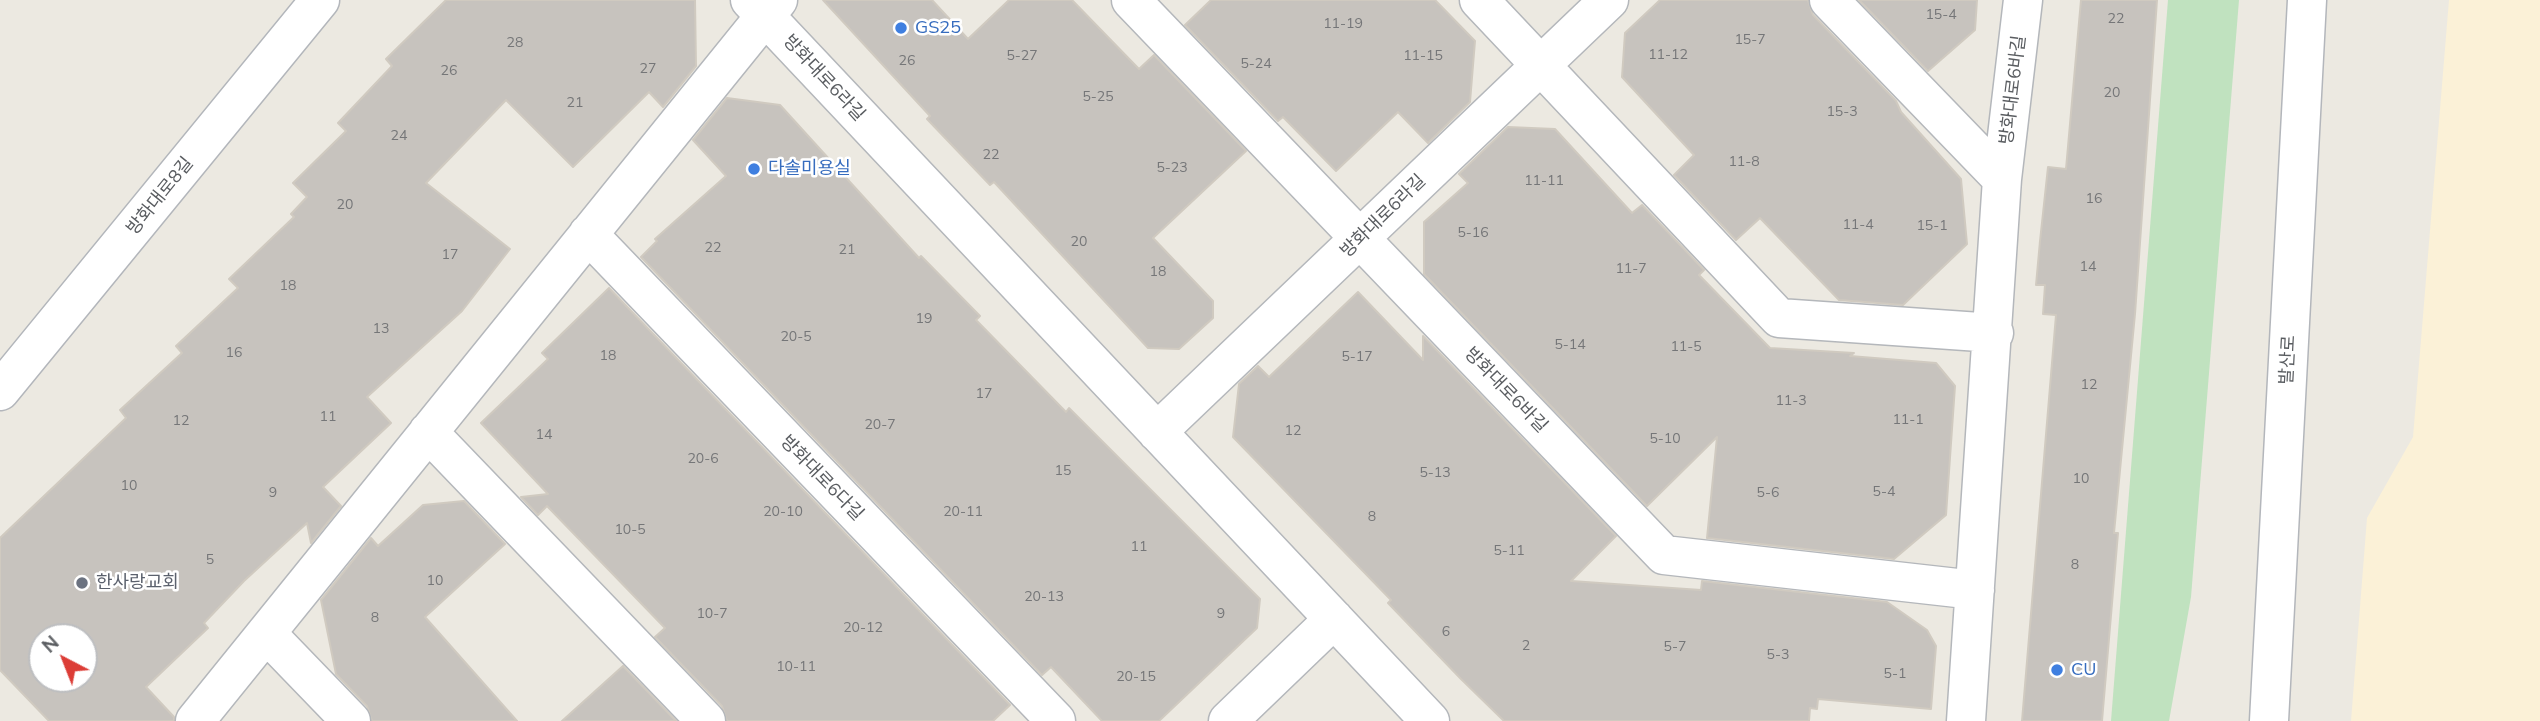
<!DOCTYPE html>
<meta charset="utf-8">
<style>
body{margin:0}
#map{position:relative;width:2540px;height:721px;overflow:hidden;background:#ece9e1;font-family:Mulish,sans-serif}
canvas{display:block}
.north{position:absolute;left:28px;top:623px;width:70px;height:70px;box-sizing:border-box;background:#fff;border:2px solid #bdbec0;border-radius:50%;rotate:318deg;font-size:19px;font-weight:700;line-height:28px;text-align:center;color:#5a5d61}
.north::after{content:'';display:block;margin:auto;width:24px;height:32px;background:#dc3d36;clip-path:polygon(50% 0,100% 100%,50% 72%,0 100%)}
</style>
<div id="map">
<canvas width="2540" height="721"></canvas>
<div class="north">N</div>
</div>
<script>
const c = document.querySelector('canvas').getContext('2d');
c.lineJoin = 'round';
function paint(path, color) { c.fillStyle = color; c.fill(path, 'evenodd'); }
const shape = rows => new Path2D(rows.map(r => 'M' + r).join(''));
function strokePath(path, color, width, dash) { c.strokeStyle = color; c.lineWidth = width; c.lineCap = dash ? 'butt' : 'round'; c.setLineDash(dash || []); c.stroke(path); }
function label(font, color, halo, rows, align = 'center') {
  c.font = font + ' Mulish,"Noto Sans KR",sans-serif'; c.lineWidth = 5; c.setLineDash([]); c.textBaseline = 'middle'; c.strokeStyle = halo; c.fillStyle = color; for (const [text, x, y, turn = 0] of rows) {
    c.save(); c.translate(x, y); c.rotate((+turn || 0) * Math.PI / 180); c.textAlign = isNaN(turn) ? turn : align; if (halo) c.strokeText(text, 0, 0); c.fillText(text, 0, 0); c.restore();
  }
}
const commercial = shape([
 [2449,0,2540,0,2540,721,2351,721,2367,518,2413,437]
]);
const green = shape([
 [2168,0,2239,0,2191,597,2169,721,2111,721]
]);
const building = shape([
 [446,0,695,0,696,66,663,107,649,92,573,167,506,100,426,183,510,249,462,311,367,397,391,423,323,487,341,506,311,543,307,523,244,581,204,623,208,628,146,687,174,717,174,721,49,721,0,670,0,538,126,418,120,410,182,353,176,346,238,288,229,279,294,217,291,214,307,197,293,183,346,131,338,123,392,66,386,59,446,0],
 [42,637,84,637,84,679,42,679,42,637],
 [823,0,932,0,968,39,1009,0,1072,0,1139,69,1154,55,1246,151,1153,238,1213,301,1213,318,1179,349,1148,348,994,182,990,185,927,119,930,116,823,0],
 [1211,0,1435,0,1475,41,1470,102,1428,143,1398,112,1336,171,1283,117,1278,121,1185,25,1211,0],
 [1660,0,1808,0,1813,15,1896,101,1901,112,1961,179,1967,244,1903,305,1839,300,1760,218,1736,240,1674,175,1694,155,1622,77,1625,33,1660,0],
 [1859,0,1977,0,1975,30,1928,71,1859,0],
 [2081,0,2157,0,2135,314,2114,533,2118,533,2102,721,2022,721,2056,315,2043,314,2045,285,2036,285,2040,241,2048,167,2066,169,2081,0],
 [727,98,780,105,919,258,921,256,980,316,976,320,1066,412,1069,408,1260,599,1257,628,1159,721,1102,721,1051,667,1042,675,641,257,657,241,655,239,726,176,693,140,727,98],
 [1508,127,1555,129,1632,213,1642,205,1704,270,1699,275,1770,348,1854,353,1850,356,1936,363,1955,386,1946,515,1894,559,1707,538,1717,437,1647,506,1424,274,1424,222,1468,183,1459,174,1508,127],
 [609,288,1010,705,993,721,727,721,722,706,655,637,665,628,547,506,538,515,521,497,548,494,481,423,548,359,542,353,609,288],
 [1358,292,1423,360,1423,336,1616,536,1571,581,1701,590,1702,581,1887,602,1927,630,1936,646,1931,709,1818,699,1817,709,1810,708,1809,721,1504,721,1461,679,1388,603,1391,600,1233,437,1239,384,1258,366,1269,377,1358,292],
 [464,501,505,544,425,617,517,721,372,721,367,706,336,674,321,600,371,538,378,546,423,505,464,501],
 [623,666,676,721,562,721,623,666]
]);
const street = shape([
 [750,0,1430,721],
 [1131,0,1664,555,1975,590],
 [1479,0,1779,318,1994,333],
 [1829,0,2002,179],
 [588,234,1056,721],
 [428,432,706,721],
 [1157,432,1609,0],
 [266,633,351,721],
 [195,721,778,0],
 [1228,721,1334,619],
 [1966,721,2002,179,2023,0]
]);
const secondary = shape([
 [0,391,320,0],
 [2269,721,2307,0]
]);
const markers = [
 [901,28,7,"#3f7fe0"],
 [754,169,7,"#3f7fe0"],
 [82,583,7,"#6b7280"],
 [2057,670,7,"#3f7fe0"]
];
const numberNames = [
 ["15-4",1941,15],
 ["22",2116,19],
 ["11-19",1343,24],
 ["15-7",1750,40],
 ["28",515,43],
 ["11-12",1668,55],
 ["5-27",1022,56],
 ["11-15",1423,56],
 ["26",907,61],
 ["5-24",1256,64],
 ["27",648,69],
 ["26",449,71],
 ["20",2112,93],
 ["5-25",1098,97],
 ["21",575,103],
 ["15-3",1842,112],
 ["24",399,136],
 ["22",991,155],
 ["11-8",1744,162],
 ["5-23",1172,168],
 ["11-11",1544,181],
 ["16",2094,199],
 ["20",345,205],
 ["11-4",1858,225],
 ["15-1",1932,226],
 ["5-16",1473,233],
 ["20",1079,242],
 ["22",713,248],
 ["21",847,250],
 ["17",450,255],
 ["14",2088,267],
 ["11-7",1631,269],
 ["18",1158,272],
 ["18",288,286],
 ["19",924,319],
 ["13",381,329],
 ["20-5",796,337],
 ["5-14",1570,345],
 ["11-5",1686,347],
 ["16",234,353],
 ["18",608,356],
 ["5-17",1357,357],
 ["12",2089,385],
 ["17",984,394],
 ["11-3",1791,401],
 ["11",328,417],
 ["11-1",1908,420],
 ["12",181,421],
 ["20-7",880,425],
 ["12",1293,431],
 ["14",544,435],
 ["5-10",1665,439],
 ["20-6",703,459],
 ["15",1063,471],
 ["5-13",1435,473],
 ["10",2081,479],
 ["10",129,486],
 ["5-4",1884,492],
 ["9",273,493],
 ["5-6",1768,493],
 ["20-10",783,512],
 ["20-11",963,512],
 ["8",1372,517],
 ["10-5",630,530],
 ["11",1139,547],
 ["5-11",1509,551],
 ["5",210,560],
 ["8",2075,565],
 ["10",435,581],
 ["20-13",1044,597],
 ["10-7",712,614],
 ["9",1221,614],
 ["8",375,618],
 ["20-12",863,628],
 ["6",1446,632],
 ["2",1526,646],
 ["5-7",1675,647],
 ["5-3",1778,655],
 ["10-11",796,667],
 ["5-1",1895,674],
 ["20-15",1136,677]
];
const shopNames = [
 ["GS25",915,28],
 ["다솔미용실",768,169],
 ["CU",2071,670]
];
const streetNames = [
 ["방화대로6라길",824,78,47],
 ["방화대로6바길",2013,90,-83],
 ["방화대로8길",160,196,-51],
 ["방화대로6라길",1383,216,-44],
 ["발산로",2288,360,-87],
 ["방화대로6바길",1506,390,46],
 ["방화대로6다길",822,478,46]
];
const worshipNames = [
 ["한사랑교회",96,583]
];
paint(commercial, '#fbf1d7');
paint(green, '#c0e2bf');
paint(building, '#c7c3be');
strokePath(building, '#d0cac0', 2);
strokePath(street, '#b4b7bb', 41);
strokePath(secondary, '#b3b6bb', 41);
strokePath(street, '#fff', 38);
strokePath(secondary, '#fff', 38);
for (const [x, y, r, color] of markers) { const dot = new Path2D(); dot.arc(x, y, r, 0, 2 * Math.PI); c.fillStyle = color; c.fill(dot); strokePath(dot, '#fff', 2.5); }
label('14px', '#757678', null, numberNames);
label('18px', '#366cbe', '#fff', shopNames, 'left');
label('18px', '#5a5d61', '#fff', streetNames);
label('18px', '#5b616d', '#fff', worshipNames, 'left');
</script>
